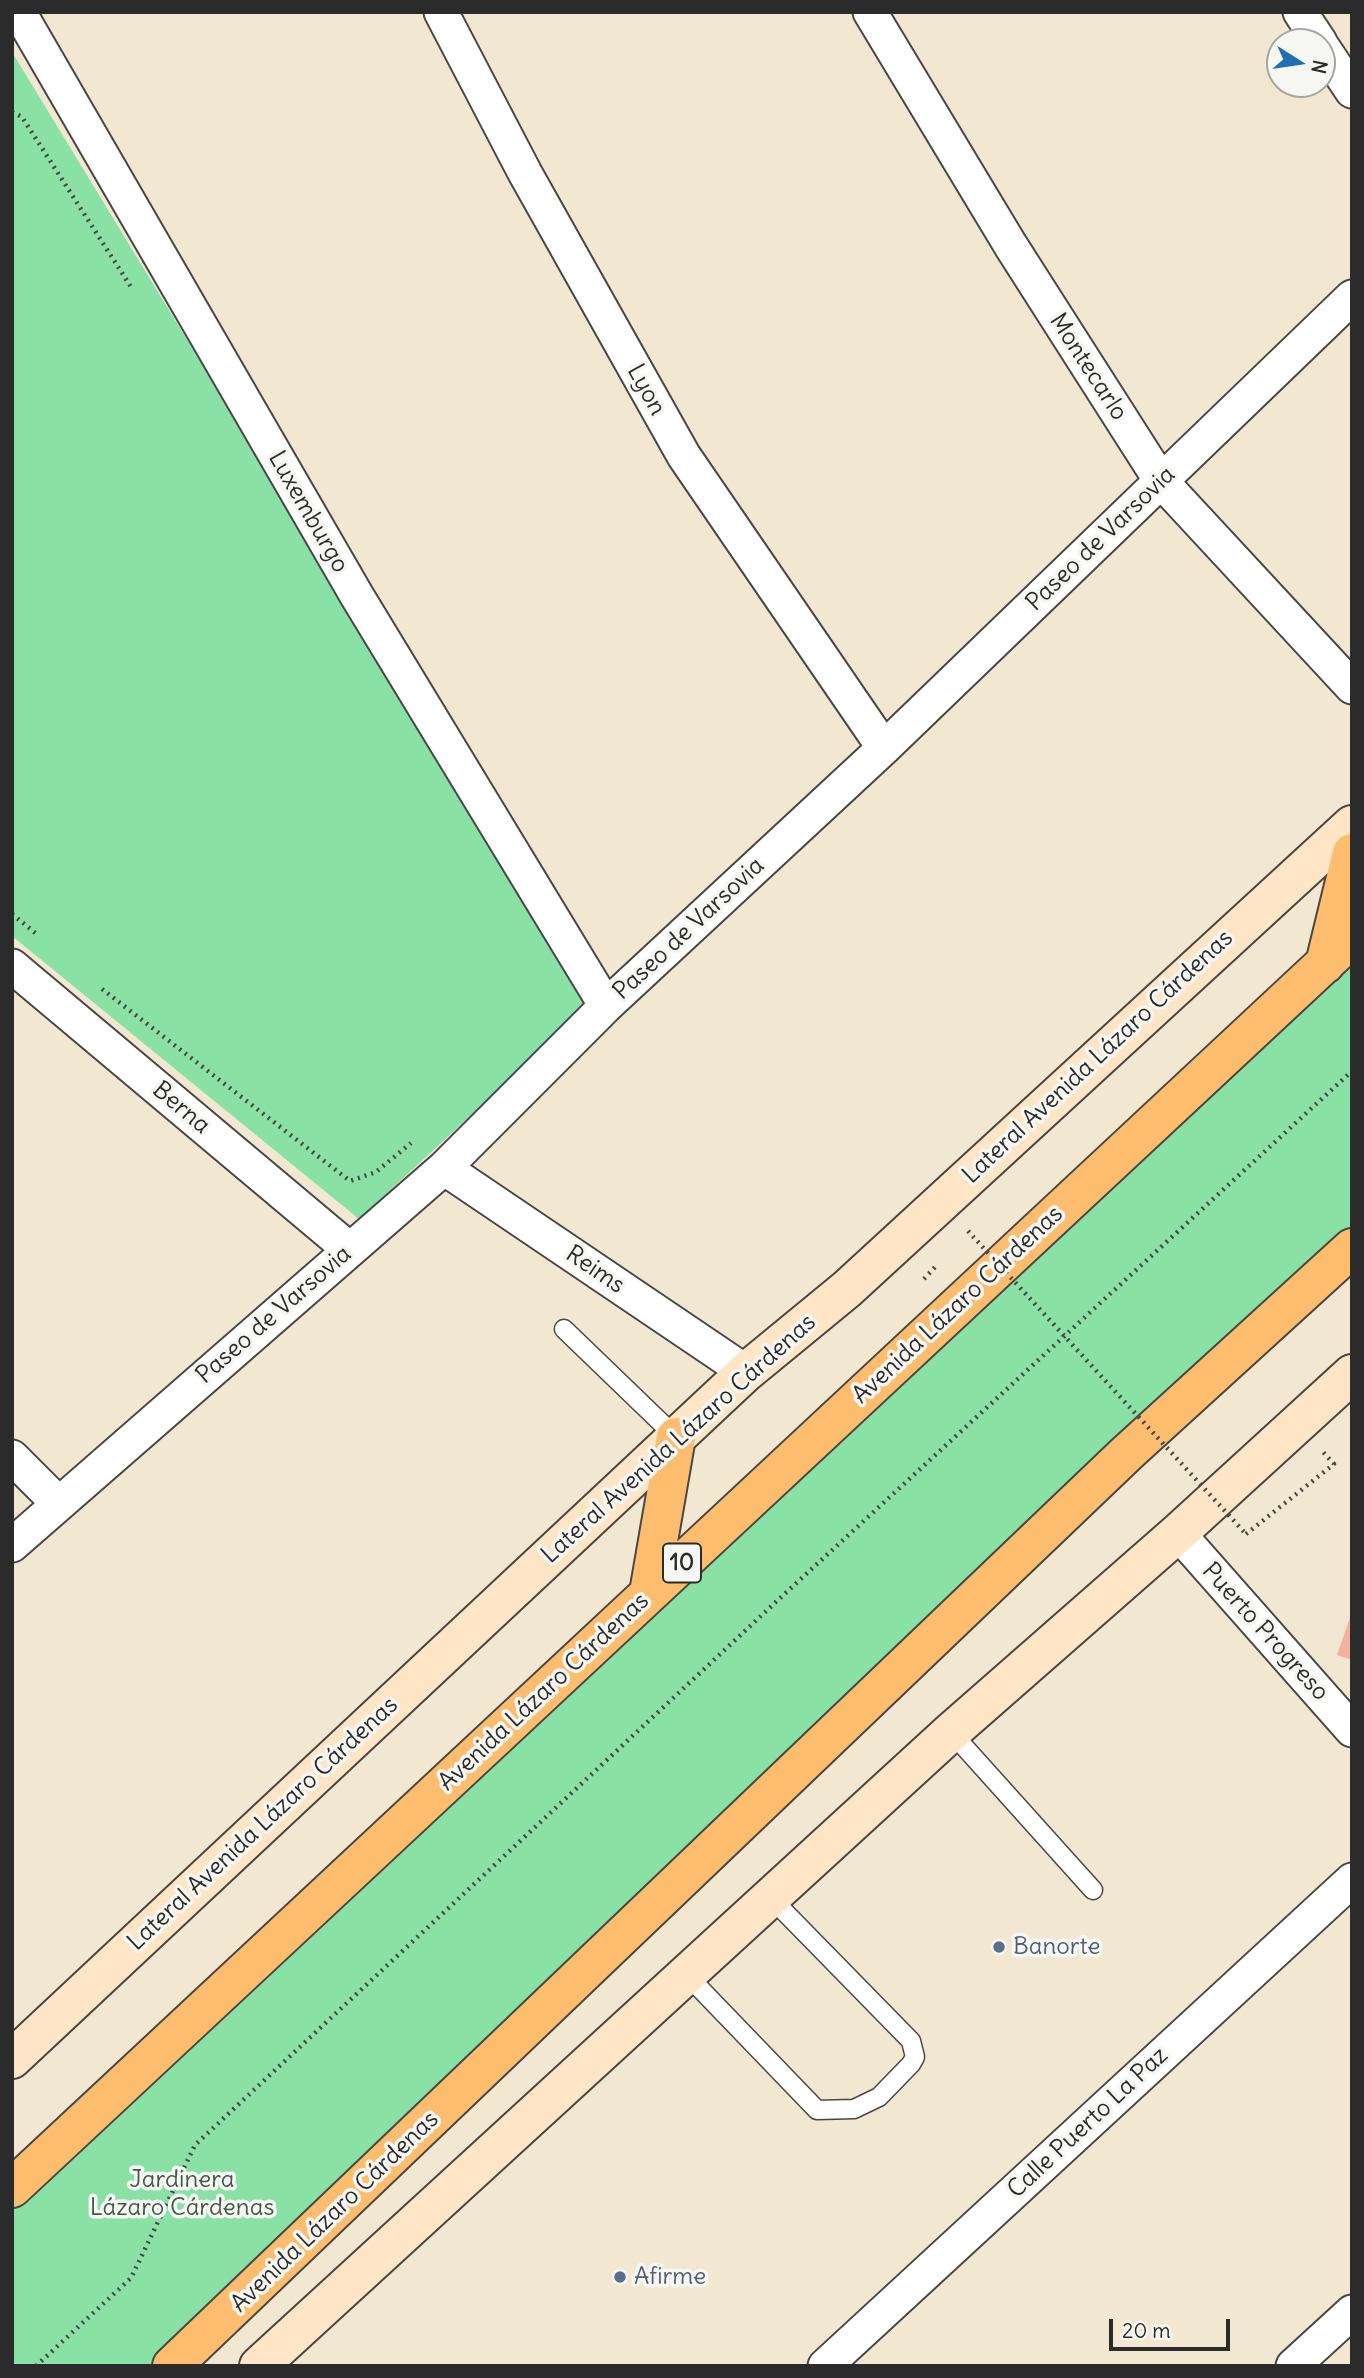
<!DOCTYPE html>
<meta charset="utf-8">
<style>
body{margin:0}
#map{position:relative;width:1364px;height:2378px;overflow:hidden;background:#f2e7d1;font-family:Delius,sans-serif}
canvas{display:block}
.frame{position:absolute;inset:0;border:14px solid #2b2b2b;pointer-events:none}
.north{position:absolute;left:1266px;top:28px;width:70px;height:70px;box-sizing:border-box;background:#f6f6f2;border:2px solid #a5a5a2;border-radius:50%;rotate:102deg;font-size:19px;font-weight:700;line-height:28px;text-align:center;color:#2b2b2b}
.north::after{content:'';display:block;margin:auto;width:24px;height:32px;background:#1f6fb2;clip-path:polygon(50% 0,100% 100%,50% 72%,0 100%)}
.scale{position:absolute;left:1109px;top:2319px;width:121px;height:32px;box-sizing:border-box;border:4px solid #2b2b2b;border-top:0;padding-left:9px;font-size:21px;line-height:24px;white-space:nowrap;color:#2b2b2b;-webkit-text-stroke:5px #f6f6f2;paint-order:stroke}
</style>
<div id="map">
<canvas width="1364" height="2378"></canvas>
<div class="frame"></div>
<div class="north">N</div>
<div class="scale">20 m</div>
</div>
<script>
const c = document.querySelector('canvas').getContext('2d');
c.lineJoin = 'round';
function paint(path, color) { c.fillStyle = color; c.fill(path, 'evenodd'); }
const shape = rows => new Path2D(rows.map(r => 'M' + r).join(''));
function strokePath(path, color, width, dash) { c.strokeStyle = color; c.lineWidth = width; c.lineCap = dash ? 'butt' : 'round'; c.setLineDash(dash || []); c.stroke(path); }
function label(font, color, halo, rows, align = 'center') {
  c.font = font + ' Delius,sans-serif'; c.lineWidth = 7; c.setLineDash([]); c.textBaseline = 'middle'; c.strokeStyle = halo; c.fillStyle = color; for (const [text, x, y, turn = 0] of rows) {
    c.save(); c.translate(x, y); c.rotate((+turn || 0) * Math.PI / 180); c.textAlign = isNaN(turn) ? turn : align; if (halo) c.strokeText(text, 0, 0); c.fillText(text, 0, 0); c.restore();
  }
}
const green = shape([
 [12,52,591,1004,359,1219,12,936],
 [1352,937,1352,1248,172,2366,12,2366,12,2188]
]);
const building = shape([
 [1351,1615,1352,1615,1352,1660,1337,1655]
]);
const path = shape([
 [12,112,22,117,131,287],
 [12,914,39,936],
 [102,989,350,1181,376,1172,411,1143],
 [924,1279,937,1265],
 [1246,1534,1334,1464,1323,1452],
 [36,2366,131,2278,195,2145,778,1600,1352,1071]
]);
const service = shape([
 [564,1329,676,1437],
 [951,1732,1093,1890],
 [686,1974,817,2110,854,2109,879,2097,911,2064,915,2057,911,2041,770,1897]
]);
const minor = shape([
 [19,12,357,596,606,1006],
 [441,12,525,173,684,456,884,748],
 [870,12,1011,246,1161,481,1352,687],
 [1300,12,1320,42],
 [1322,46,1352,91],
 [12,966,349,1249],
 [444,1168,746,1372],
 [12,1457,58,1503],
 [1178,1533,1352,1730],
 [12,1545,444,1168,606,1006,884,748,1352,297],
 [825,2366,1352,1880],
 [1293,2366,1352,2312]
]);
const secondary = shape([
 [12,2059,746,1372,847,1289,1352,825],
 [259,2366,951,1732,1178,1533,1352,1374]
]);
const trunk = shape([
 [1325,964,1352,853],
 [649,1593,676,1437],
 [12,2188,1352,938],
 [172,2366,1126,1454,1352,1248]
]);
const pathBridge = shape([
 [968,1231,1246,1534]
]);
const markers = [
 [999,1947,7,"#5c6f8a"],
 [620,2277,7,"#5c6f8a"]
];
const shields = [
 [682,1563,38]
];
const shieldNames = [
 ["10",682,1563]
];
const streetNames = [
 ["Montecarlo",1088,367,57],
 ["Lyon",646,390,61],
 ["Luxemburgo",308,512,60],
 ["Paseo de Varsovia",1101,539,-44],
 ["Paseo de Varsovia",689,929,-43],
 ["Lateral Avenida Lázaro Cárdenas",1098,1057,-43],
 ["Berna",181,1108,40],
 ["Reims",595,1270,34],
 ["Avenida Lázaro Cárdenas",958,1305,-43],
 ["Paseo de Varsovia",274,1315,-41],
 ["Lateral Avenida Lázaro Cárdenas",679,1439,-42],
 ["Puerto Progreso",1265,1632,48],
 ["Avenida Lázaro Cárdenas",544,1692,-43],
 ["Lateral Avenida Lázaro Cárdenas",263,1824,-43],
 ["Calle Puerto La Paz",1088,2123,-43],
 ["Avenida Lázaro Cárdenas",335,2212,-44]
];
const serviceNames = [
 ["Banorte",1013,1947],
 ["Afirme",634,2277]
];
const parkNames = [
 ["Jardinera",182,2180],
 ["Lázaro Cárdenas",182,2208]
];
paint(green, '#89e1a5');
paint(building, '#f4b19e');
strokePath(service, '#494744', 21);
strokePath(minor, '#494744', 37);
strokePath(secondary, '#494744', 42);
strokePath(trunk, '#494744', 42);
strokePath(path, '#494744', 4.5, [2, 5]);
strokePath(service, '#fff', 18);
strokePath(minor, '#fff', 33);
strokePath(secondary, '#fee5c5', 38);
strokePath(trunk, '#fcbd6f', 38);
strokePath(pathBridge, '#494744', 4.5, [2, 5]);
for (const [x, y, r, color] of markers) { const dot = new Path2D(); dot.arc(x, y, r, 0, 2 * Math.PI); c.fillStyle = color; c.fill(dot); strokePath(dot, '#f6f6f2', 2.5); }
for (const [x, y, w] of shields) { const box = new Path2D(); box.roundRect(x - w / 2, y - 19.5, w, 39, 5); c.fillStyle = '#f6f6f2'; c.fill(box); strokePath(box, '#2b2b2b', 2); }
label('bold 23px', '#2b2b2b', null, shieldNames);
label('24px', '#2b2b2b', '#f6f6f2', streetNames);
label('24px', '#4e5e75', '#f6f6f2', serviceNames, 'left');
label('24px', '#42584a', '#f6f6f2', parkNames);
</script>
